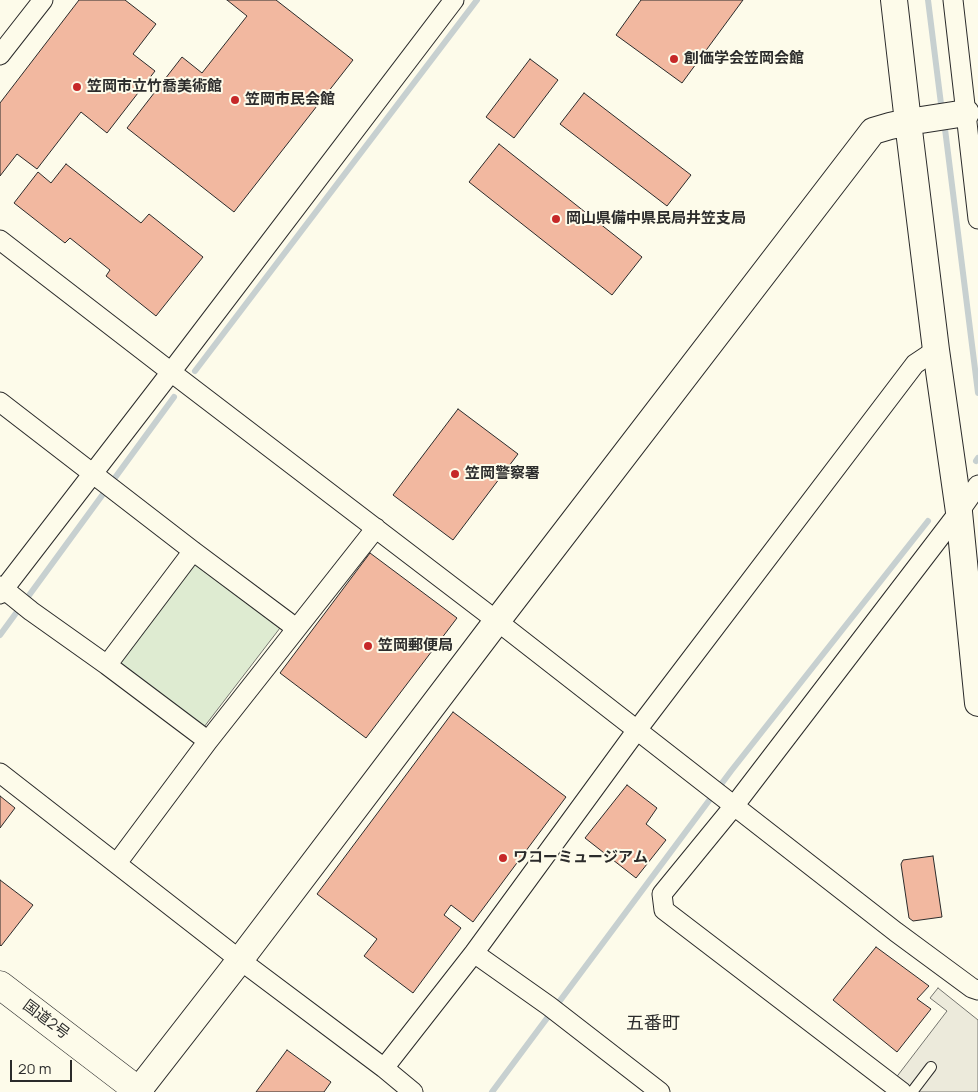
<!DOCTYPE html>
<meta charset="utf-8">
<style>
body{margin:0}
#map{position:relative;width:978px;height:1092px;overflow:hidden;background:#fdfbea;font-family:Manrope,sans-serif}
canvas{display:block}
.scale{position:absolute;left:10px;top:1060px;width:62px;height:22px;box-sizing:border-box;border:2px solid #2b2b2b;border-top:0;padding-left:6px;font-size:15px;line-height:18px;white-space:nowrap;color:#2b2b2b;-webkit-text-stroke:4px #fdfbea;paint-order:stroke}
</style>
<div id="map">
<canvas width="978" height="1092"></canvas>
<div class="scale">20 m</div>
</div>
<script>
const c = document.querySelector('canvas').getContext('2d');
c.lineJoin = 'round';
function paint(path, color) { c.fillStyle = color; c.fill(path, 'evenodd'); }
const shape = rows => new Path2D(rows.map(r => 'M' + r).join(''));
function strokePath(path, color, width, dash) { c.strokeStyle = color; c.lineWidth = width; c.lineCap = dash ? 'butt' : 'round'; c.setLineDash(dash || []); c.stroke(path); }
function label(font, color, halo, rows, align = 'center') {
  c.font = font + ' Manrope,"Noto Sans JP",sans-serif'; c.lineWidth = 4; c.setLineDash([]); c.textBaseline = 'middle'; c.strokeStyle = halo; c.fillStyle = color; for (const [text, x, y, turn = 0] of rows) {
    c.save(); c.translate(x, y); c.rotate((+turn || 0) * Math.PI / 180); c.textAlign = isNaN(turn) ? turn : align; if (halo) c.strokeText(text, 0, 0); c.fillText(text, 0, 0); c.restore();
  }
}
const green = shape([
 [192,563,203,565,280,628,204,727,119,662,192,563]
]);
const parking = shape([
 [938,988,978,1020,978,1092,913,1092,895,1079,947,1011,930,998,938,988]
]);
const stream = shape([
 [928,0,942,112],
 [944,121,978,393],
 [195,371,477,0],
 [976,461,978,458],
 [0,635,174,397],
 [492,1092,731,771,928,521]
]);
const building = shape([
 [79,0,125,0,156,24,133,54,155,71,107,133,81,112,37,169,17,154,0,176,0,103,79,0],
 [227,0,276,0,353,60,234,212,127,128,182,57,202,73,247,16,227,0],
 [641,0,743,0,682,83,616,35,641,0],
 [530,59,558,80,514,138,486,117,530,59],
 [584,93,691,175,667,206,560,124,584,93],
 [499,144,642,257,612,295,469,182,499,144],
 [66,164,141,223,149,214,203,257,156,316,106,276,110,270,70,238,65,243,14,203,38,172,51,183,66,164],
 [458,409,518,454,453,540,393,495,458,409],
 [370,553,457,618,366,738,280,673,370,553],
 [453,712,566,797,473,922,451,905,444,915,461,928,413,993,364,956,377,939,317,894,453,712],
 [627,785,657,808,646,824,666,840,636,878,585,838,627,785],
 [0,796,15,808,0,828,0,796],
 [933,856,942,917,913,921,909,918,901,864,903,860,933,856],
 [0,880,33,905,1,946,0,945,0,880],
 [876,947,929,986,917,999,931,1009,897,1052,833,1000,876,947],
 [287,1050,331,1082,324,1092,256,1092,287,1050]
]);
const lane = shape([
 [912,1092,931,1067]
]);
const street = shape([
 [953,0,978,219],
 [0,55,43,0],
 [0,240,171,372,497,621,896,932,972,988,978,990],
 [0,402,193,551,296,628],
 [0,586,31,611,107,665,208,741],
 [0,594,171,372,454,0],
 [107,665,193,551],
 [0,773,240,960,384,1068,413,1092],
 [117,863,208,741,376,528],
 [474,953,549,1006,660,1092],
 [384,1068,474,953,637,730,915,364,936,350],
 [902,1092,664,910,662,894,734,806,959,512,978,485]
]);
const secondary = shape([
 [894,0,908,122,936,350,959,512,978,703],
 [138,1091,240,960,497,621,873,131,890,126,908,122,966,113]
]);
const highway = shape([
 [0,985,140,1092]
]);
const markers = [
 [674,59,5,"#c62828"],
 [77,87,5,"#c62828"],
 [235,100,5,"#c62828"],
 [556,219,5,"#c62828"],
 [455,474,5,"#c62828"],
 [368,646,5,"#c62828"],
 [503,858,5,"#c62828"]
];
const poiNames = [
 ["創価学会笠岡会館",684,59],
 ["笠岡市立竹喬美術館",87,87],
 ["笠岡市民会館",245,100],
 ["岡山県備中県民局井笠支局",566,219],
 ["笠岡警察署",465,474],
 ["笠岡郵便局",378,646],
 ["ワコーミュージアム",513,858]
];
const streetNames = [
 ["国道2号",46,1020,37]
];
const quarterNames = [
 ["五番町",653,1024]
];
paint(green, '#deebd1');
strokePath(green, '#74746e', 1);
paint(parking, '#eceadb');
strokePath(parking, '#74746e', 1);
strokePath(stream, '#c7d0d0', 6);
paint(building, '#f2b8a0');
strokePath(building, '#2b2b2b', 1);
strokePath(lane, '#2b2b2b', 12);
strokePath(street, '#2b2b2b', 21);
strokePath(secondary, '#2b2b2b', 28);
strokePath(highway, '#2b2b2b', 29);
strokePath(lane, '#fdfbea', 10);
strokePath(street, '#fdfbea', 19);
strokePath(secondary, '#fdfbea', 26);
strokePath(highway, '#fdfbea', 28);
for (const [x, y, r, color] of markers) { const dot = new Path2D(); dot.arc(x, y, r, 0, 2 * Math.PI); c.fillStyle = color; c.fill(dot); strokePath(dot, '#fdfbea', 2); }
label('bold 15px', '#2b2b2b', '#fdfbea', poiNames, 'left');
label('15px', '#2b2b2b', '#fdfbea', streetNames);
label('18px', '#2b2b2b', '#fdfbea', quarterNames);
</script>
